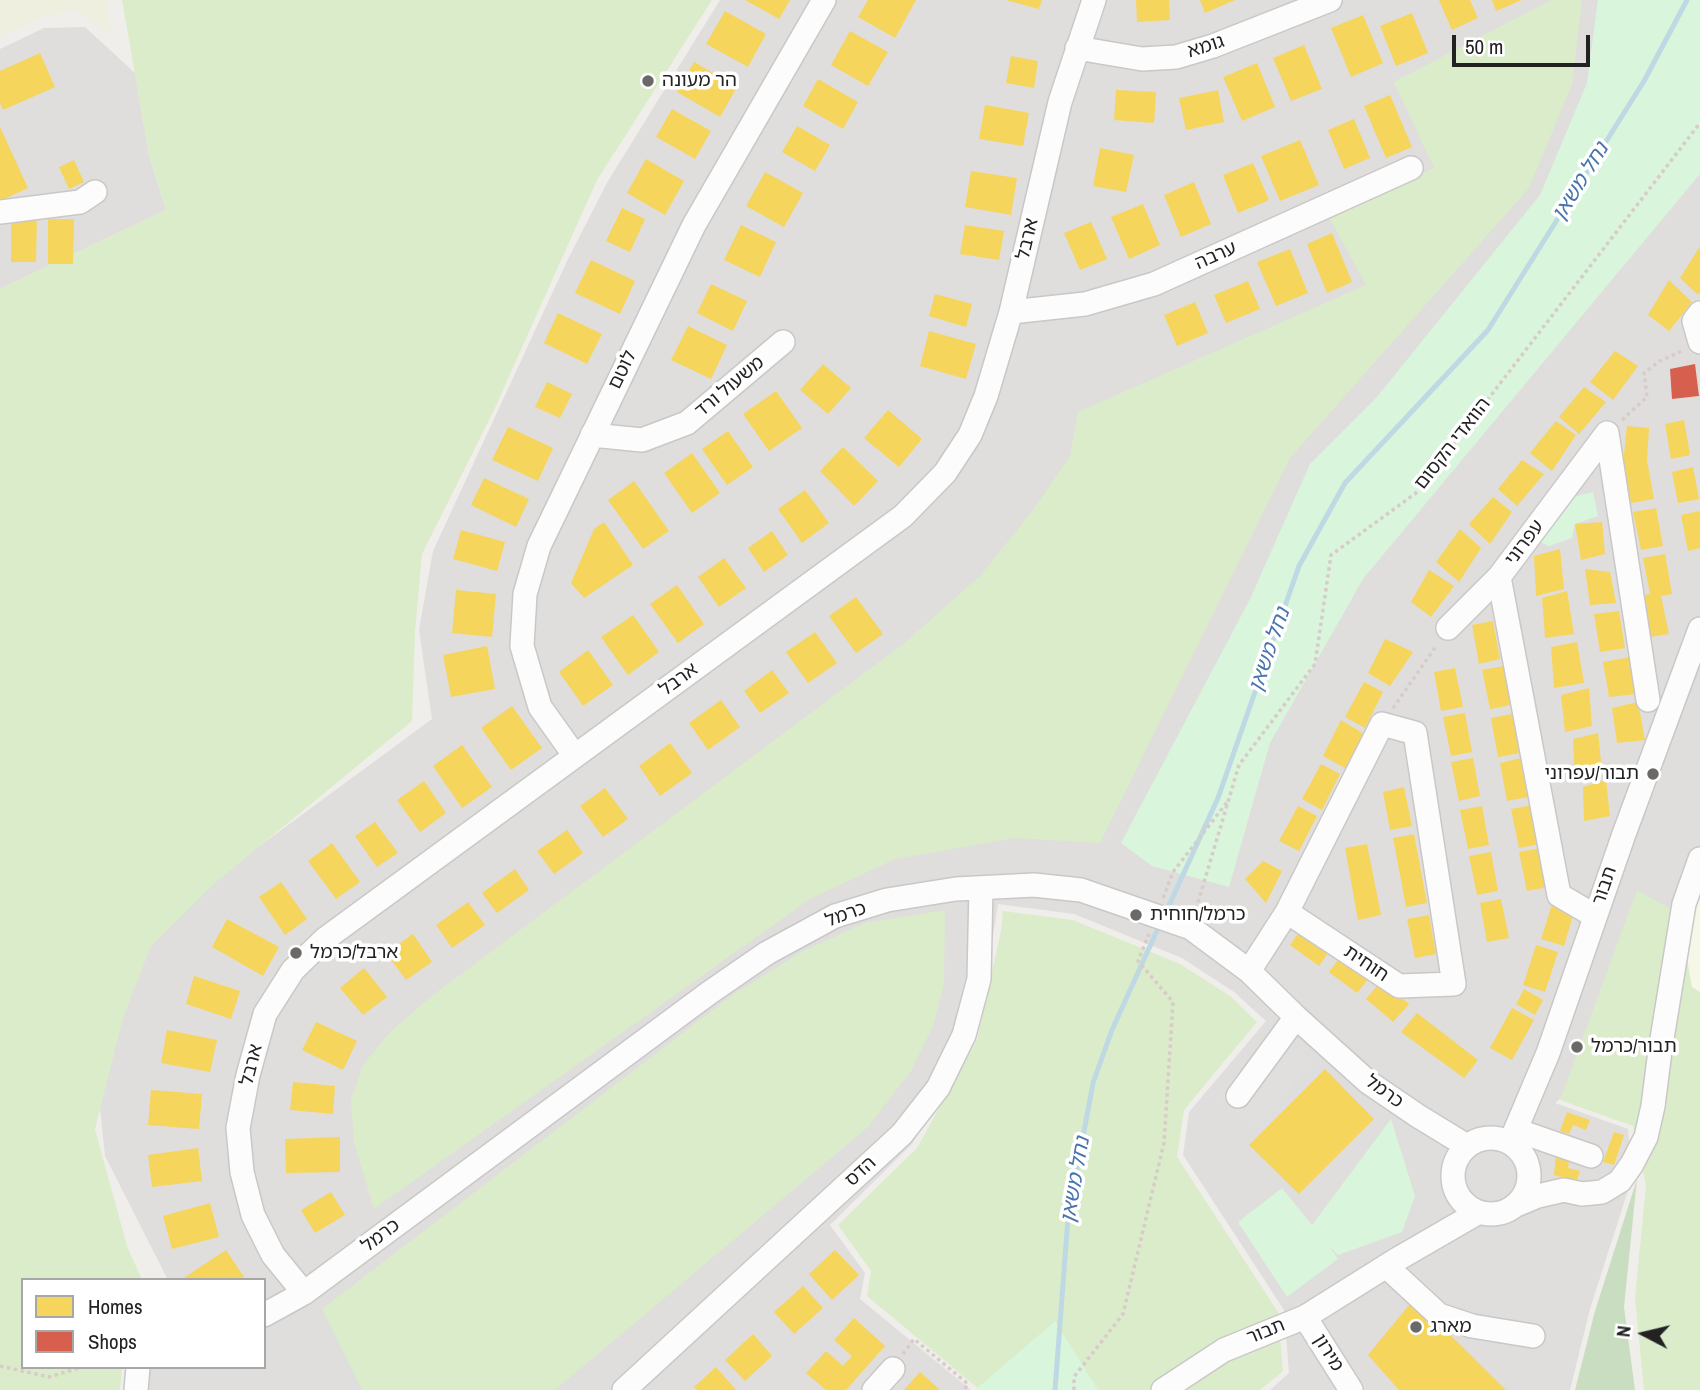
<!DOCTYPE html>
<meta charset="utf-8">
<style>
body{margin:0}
#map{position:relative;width:1700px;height:1390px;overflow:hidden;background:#f0eeeb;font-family:"Archivo Narrow",sans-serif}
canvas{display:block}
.legend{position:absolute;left:21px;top:1278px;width:245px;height:91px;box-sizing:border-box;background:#fff;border:2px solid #a7a7a7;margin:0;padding:9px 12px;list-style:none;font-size:21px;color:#222}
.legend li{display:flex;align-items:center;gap:14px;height:35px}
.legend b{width:35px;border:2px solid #a7a7a7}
.north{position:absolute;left:1609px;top:1299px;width:70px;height:70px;-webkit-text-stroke:5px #fff;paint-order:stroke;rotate:277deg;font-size:19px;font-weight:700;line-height:28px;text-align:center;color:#222}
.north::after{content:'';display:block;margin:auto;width:24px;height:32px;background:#222;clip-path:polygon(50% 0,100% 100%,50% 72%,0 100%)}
.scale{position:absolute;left:1452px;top:35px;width:138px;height:32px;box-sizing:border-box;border:4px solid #222;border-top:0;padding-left:9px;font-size:21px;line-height:24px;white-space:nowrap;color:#222;-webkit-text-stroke:5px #fff;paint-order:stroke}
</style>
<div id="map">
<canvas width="1700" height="1390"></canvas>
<ul class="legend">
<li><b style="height:19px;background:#f6d55c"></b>Homes</li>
<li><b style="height:19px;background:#d6604d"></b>Shops</li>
</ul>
<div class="north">N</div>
<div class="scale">50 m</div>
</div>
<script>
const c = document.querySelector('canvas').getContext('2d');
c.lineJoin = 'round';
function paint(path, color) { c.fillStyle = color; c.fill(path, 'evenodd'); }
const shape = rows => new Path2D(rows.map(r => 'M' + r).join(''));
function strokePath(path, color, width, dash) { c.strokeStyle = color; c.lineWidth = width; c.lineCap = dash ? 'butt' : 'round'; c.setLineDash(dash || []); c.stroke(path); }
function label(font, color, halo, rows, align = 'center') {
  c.font = font + ' "Archivo Narrow","Noto Sans Hebrew",sans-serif'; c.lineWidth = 7; c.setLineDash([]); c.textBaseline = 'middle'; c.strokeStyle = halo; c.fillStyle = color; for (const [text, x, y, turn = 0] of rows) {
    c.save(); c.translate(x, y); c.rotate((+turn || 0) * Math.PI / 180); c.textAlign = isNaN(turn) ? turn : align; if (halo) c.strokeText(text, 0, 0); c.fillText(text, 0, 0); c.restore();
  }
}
const residential = shape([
 [720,0,1700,0,1700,1011,1674,1003,1555,1103,1628,1129,1632,1178,1590,1309,1570,1390,1270,1390,1289,1373,1284,1310,1183,1155,1189,1112,1266,1021,1234,992,1182,958,1074,914,998,904,994,930,971,1038,912,1144,830,1225,865,1273,860,1299,971,1390,129,1390,132,1367,264,1367,264,1280,168,1280,105,1156,99,1098,136,961,193,895,432,719,419,630,433,551,568,259,608,181],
 [85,27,135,73,149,155,166,210,0,289,0,49,44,28]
]);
const education = shape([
 [1700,897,1700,993,1681,986,1694,914]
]);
const farmland = shape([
 [0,0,108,0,109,32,76,10,42,17,0,36]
]);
const grass = shape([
 [122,0,712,0,597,180,494,410,422,554,415,632,412,721,216,882,151,946,123,1018,95,1129,127,1246,142,1280,23,1280,23,1367,122,1367,120,1390,0,1390,0,289,166,210,149,155],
 [1551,0,1582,0,1572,84,1529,188,1290,458,1100,843,1015,838,895,859,810,899,374,1209,354,1142,351,1100,363,1065,390,1032,433,995,902,645,980,576,1033,510,1070,456,1078,412,1366,285,1330,219,1434,168,1394,82],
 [1637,890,1679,914,1692,987,1700,992,1700,1390,1644,1390,1635,1298,1646,1185,1633,1126,1560,1100],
 [945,910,944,983,933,1026,911,1071,868,1127,555,1390,362,1390,322,1309,731,996,803,951,865,923],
 [1003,911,1073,920,1180,964,1230,996,1257,1022,1184,1110,1177,1157,1278,1312,1283,1371,1260,1390,980,1390,867,1296,871,1271,838,1225,917,1148,977,1040,1001,931]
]);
const forest = shape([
 [1637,1179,1624,1307,1635,1390,1575,1390,1595,1311]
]);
const park = shape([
 [1598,0,1700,0,1700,174,1363,579,1270,743,1229,887,1152,866,1121,843,1250,599,1310,464,1376,398,1540,195,1587,83],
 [1593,492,1598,516,1575,524,1572,538,1549,546,1535,540,1556,501],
 [1391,1119,1415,1196,1402,1232,1338,1255,1330,1247,1338,1259,1287,1297,1238,1222,1282,1188,1312,1225],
 [1055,1321,1098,1390,975,1390]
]);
const parking = shape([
 [1274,1029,1312,1062,1255,1128,1217,1095]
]);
const homes = shape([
 [745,0,790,0,779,19],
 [868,0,916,0,895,38,858,17],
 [1006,0,1042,0,1039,9],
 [1136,0,1169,0,1170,20,1137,22],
 [1200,0,1235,0,1205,13],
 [1439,0,1470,0,1478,18,1452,30],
 [1492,0,1522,0,1496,11],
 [725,11,766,34,748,67,706,44],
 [1412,13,1428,53,1396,66,1380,26],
 [1363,15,1383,63,1351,77,1331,28],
 [850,31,888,52,868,86,831,65],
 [1304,45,1322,89,1291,101,1273,58],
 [40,53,55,87,3,110,0,103,0,71],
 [1011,56,1038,61,1034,88,1006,83],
 [694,62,737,87,720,117,677,92],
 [1257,63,1275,107,1242,121,1223,77],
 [818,79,858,102,843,129,803,106],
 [1116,90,1156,92,1154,123,1114,120],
 [1218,90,1224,122,1186,130,1179,98],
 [1390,95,1412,147,1386,158,1364,106],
 [985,105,1029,113,1023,146,979,139],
 [672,109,711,131,695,159,656,137],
 [1354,119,1370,158,1344,169,1328,130],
 [797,126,830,145,815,171,782,152],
 [0,127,28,188,0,201],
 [1300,140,1319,185,1280,201,1261,156],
 [1100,148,1134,155,1126,192,1093,186],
 [646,159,684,181,665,215,627,193],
 [74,160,84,182,69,189,59,167],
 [1253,163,1269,200,1238,213,1223,175],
 [971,171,1017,178,1011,215,965,207],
 [765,172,803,193,784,227,746,206],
 [1194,182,1211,224,1181,237,1164,195],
 [1143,204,1160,245,1129,259,1111,217],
 [622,208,645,219,630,252,606,241],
 [11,217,37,217,36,262,11,262],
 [48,219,74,219,73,264,48,264],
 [1091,222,1107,259,1080,270,1064,233],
 [741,225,776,242,760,277,724,260],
 [965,225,1004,231,999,260,960,254],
 [1332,233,1352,282,1327,293,1307,244],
 [1700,246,1700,292,1698,295,1680,278],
 [1290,249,1308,293,1276,306,1257,262],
 [591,260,635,281,620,314,575,293],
 [1669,280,1692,302,1669,331,1648,315],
 [1248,281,1260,309,1226,323,1214,295],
 [711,284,747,301,733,331,697,313],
 [935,294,972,304,966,327,929,316],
 [1195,302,1208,333,1177,346,1164,315],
 [558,313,602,334,587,364,544,343],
 [688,326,727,345,711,379,671,360],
 [929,331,976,344,966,379,920,366],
 [1615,351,1638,366,1613,400,1590,382],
 [823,364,851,388,828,414,800,390],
 [547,382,572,394,560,418,535,407],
 [1584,387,1606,402,1579,434,1559,417],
 [776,391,802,428,769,451,743,414],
 [888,410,922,439,899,467,864,438],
 [1684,420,1690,455,1671,459,1665,424],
 [1556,421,1576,435,1552,471,1530,453],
 [1627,426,1649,428,1647,460,1654,499,1631,503,1623,464],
 [508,427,553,448,538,481,492,460],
 [728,431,753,467,727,485,702,449],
 [843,447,878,481,854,506,820,471],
 [692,453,720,493,692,513,664,473],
 [1522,460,1544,474,1517,506,1498,489],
 [1693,467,1699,499,1678,503,1672,472],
 [484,478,529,499,516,527,471,505],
 [634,481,669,531,643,549,608,500],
 [805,490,829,523,802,543,778,509],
 [1493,497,1512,512,1490,544,1469,524],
 [1656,508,1663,546,1641,550,1633,512],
 [1700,511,1700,548,1688,551,1681,515],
 [604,522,633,565,584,598,571,583,594,529],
 [1602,522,1605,554,1581,560,1575,524],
 [1460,529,1481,548,1459,582,1436,562],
 [461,530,505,542,497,571,453,559],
 [772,531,788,555,764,572,748,548],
 [1560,549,1564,589,1536,596,1534,556],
 [1665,554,1672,594,1661,596,1669,634,1650,637,1642,595,1650,594,1643,558],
 [724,558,746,588,719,607,698,577],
 [1585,569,1610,572,1616,603,1590,605],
 [1429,570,1454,586,1431,617,1411,602],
 [677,585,704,624,678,643,650,604],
 [456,590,496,594,492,637,452,633],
 [1567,591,1574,634,1545,638,1542,598],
 [856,597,883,634,856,653,829,616],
 [1619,611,1625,648,1600,652,1594,614],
 [633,615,659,652,628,675,601,637],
 [1493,621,1500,659,1479,664,1472,625],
 [815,632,837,663,808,683,786,652],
 [1385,639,1413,652,1390,686,1368,673],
 [1577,642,1584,683,1554,688,1551,647],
 [487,646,495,689,451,697,443,655],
 [588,650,613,685,583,706,559,672],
 [1631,657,1636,694,1609,697,1603,662],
 [1504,666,1511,705,1490,709,1482,670],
 [1455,668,1463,707,1441,711,1434,672],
 [772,670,789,693,760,713,744,691],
 [1364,682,1383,692,1365,728,1345,717],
 [1589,688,1592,726,1565,732,1561,695],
 [721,700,740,727,708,750,689,723],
 [1638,702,1645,740,1617,743,1612,708],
 [512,706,542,748,511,770,481,728],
 [1465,713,1472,752,1451,756,1443,717],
 [1512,714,1520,753,1498,757,1491,718],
 [1341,720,1364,734,1345,768,1323,756],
 [1598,733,1602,771,1575,777,1573,739],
 [670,743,692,773,660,796,639,766],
 [462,745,492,787,462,808,433,766],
 [1473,758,1480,796,1459,801,1451,762],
 [1521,758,1529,797,1507,801,1500,763],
 [1321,764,1340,774,1322,810,1302,799],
 [1606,780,1610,816,1584,821,1583,787],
 [424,781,446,813,420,832,397,800],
 [1404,787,1412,826,1390,830,1383,792],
 [605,788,628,819,603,837,580,806],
 [1533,805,1540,844,1519,848,1511,809],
 [1298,806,1317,816,1299,851,1279,841],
 [1482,806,1489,845,1468,849,1460,810],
 [375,822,398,853,377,867,355,836],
 [567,830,583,853,554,874,537,851],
 [1414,834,1427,903,1406,907,1393,838],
 [332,843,360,882,336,899,308,861],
 [1367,844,1381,915,1358,920,1345,848],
 [1541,848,1548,887,1527,891,1519,852],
 [1491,852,1498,891,1477,895,1469,856],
 [1263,861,1282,871,1266,903,1245,879],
 [515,869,529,890,497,913,482,893],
 [281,882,307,919,285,935,259,897],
 [1554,898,1576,905,1564,946,1541,939],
 [1501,899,1509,938,1487,942,1480,903],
 [468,902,485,925,452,948,436,925],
 [1429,915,1436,954,1415,958,1407,919],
 [227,919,279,947,263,976,212,947],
 [1304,925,1333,946,1319,966,1290,945],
 [413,934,432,962,406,980,386,953],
 [1536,945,1558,952,1545,992,1523,985],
 [1343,953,1372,974,1357,993,1329,972],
 [364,968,387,997,363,1015,340,988],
 [194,976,240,991,231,1019,186,1004],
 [1381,981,1409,1004,1393,1022,1366,999],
 [1524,989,1543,1000,1535,1015,1516,1004],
 [1512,1008,1534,1020,1512,1060,1490,1048],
 [1417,1013,1478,1060,1464,1078,1401,1032],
 [316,1022,357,1041,343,1070,302,1050],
 [167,1030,217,1040,210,1072,161,1063],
 [1325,1069,1374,1119,1299,1194,1249,1145],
 [293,1082,335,1086,333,1114,290,1110],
 [151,1090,202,1094,199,1129,148,1125],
 [1567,1112,1590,1120,1586,1130,1573,1125,1569,1134,1560,1131],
 [1614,1132,1624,1135,1614,1165,1603,1162],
 [340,1137,340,1172,286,1173,285,1139],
 [198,1148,202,1181,152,1187,148,1155],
 [1556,1153,1570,1155,1568,1168,1580,1171,1577,1181,1554,1175],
 [331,1192,345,1215,315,1233,301,1210],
 [210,1203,219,1237,172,1249,163,1216],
 [226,1250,244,1277,240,1280,187,1280,185,1277],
 [835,1250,859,1275,832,1300,809,1274],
 [803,1286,823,1308,794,1334,774,1312],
 [1414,1299,1506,1390,1399,1390,1368,1355],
 [854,1318,885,1346,846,1390,826,1390,806,1373,826,1351,843,1366,852,1356,834,1340],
 [753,1334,772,1356,745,1381,725,1360],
 [716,1367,736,1390,697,1390,694,1387],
 [920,1372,940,1390,904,1390]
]);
const shops = shape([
 [1695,364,1699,396,1672,399,1670,369]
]);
const stream = shape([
 [1166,912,1218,798,1299,566,1345,483,1488,330,1644,81,1687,0],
 [1055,1390,1068,1218,1093,1083,1112,1030,1160,924]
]);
const path = shape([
 [1622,420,1647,397,1644,373,1660,361,1682,351],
 [1393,708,1437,645],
 [1163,898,1173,872,1228,801],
 [1196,909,1239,765,1315,664,1331,555,1416,493,1700,123],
 [903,1354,914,1339,968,1384,964,1390],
 [0,1366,49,1377,82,1367],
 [1074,1390,1074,1377,1123,1314,1164,1143,1173,1002,1138,961,1149,934]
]);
const minor = shape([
 [1077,48,1142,59,1176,57,1213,46,1330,0],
 [0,212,80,202,95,192],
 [1011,312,1085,304,1154,284,1411,168],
 [1700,313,1694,321,1700,342],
 [592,435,642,440,687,423,783,342],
 [1448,628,1499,577],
 [575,756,540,707,522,646,525,594,539,546,694,225,824,0],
 [1595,916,1559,895,1499,577,1607,433,1648,700],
 [1249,971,1287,912,1382,724,1415,733,1454,984,1399,986,1287,912],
 [1238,1096,1296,1017],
 [1516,1130,1591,1156],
 '1453 1176a38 38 0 1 1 76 0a38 38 0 1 1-76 0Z',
 [1510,1143,1548,1053,1624,834,1700,629],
 [1514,1206,1538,1196,1564,1190,1582,1194,1602,1192,1620,1181,1632,1164,1646,1137,1653,1106,1660,1051,1684,904,1700,859],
 [1386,1266,1439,1315,1472,1326,1533,1336],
 [304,1293,273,1255,253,1215,242,1172,238,1128,248,1075,265,1014,293,970,325,939,903,516,945,473,970,435,986,396,1011,312,1060,102,1094,0],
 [264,1315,304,1293,709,993,767,953,835,916,887,900,956,889,1034,885,1081,890,1191,928,1249,971,1296,1017,1368,1082,1418,1116,1467,1146],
 [1305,1317,1351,1390],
 [136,1390,138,1367],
 [624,1390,902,1134,938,1088,964,1035,979,979,981,888],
 [874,1390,893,1369],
 [1163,1390,1224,1350,1305,1317,1396,1260,1479,1212]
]);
const markers = [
 [648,81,7,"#6a6968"],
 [1653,774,7,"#6a6968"],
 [1136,915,7,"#6a6968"],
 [296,953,7,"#6a6968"],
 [1577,1047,7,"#6a6968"],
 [1416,1327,7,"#6a6968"]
];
const streetNames = [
 ["גומא",1206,47,-18],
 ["ארבל",1028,239,-77],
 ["ערבה",1216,256,-24],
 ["לוטם",623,370,-64],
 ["משעול ורד",730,387,-40],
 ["הוואדי הקסום",1453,444,-52],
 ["עפרוני",1525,543,-53],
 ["ארבל",679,680,-36],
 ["תבור",1605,886,-71],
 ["כרמל",846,915,-20],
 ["חוחית",1366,964,34],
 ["ארבל",252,1065,-76],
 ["כרמל",1384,1092,36],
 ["הדס",861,1172,-43],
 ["כרמל",381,1236,-37],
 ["תבור",1266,1332,-22],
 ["מירון",1328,1353,58]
];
const poiNames = [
 ["הר מעונה",662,81],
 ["תבור/עפרוני",1639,774,"right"],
 ["כרמל/חוחית",1150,915],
 ["ארבל/כרמל",310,953],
 ["תבור/כרמל",1591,1047],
 ["מארג",1430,1327]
];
const waterNames = [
 ["נחל משאן",1581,182,-58],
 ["נחל משאן",1270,650,-71],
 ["נחל משאן",1076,1180,-80]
];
paint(residential, '#dfdedc');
paint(education, '#f7f7e8');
paint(farmland, '#eeefde');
paint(grass, '#dbecca');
paint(forest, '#c9dec0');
paint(park, '#d9f5dc');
paint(parking, '#e0dfde');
paint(homes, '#f6d55c');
paint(shops, '#d6604d');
strokePath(stream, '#bed9e3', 5);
strokePath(minor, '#c9c8c7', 26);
strokePath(path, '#d8cbc9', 3.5, [3.5, 3.5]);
strokePath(minor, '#fdfcfc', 23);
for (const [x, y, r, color] of markers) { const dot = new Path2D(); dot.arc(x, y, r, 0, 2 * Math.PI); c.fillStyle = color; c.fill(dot); strokePath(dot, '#fff', 2.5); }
label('19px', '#222', '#fff', streetNames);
label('19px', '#222', '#fff', poiNames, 'left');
label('italic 21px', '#4974ac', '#fff', waterNames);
</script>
